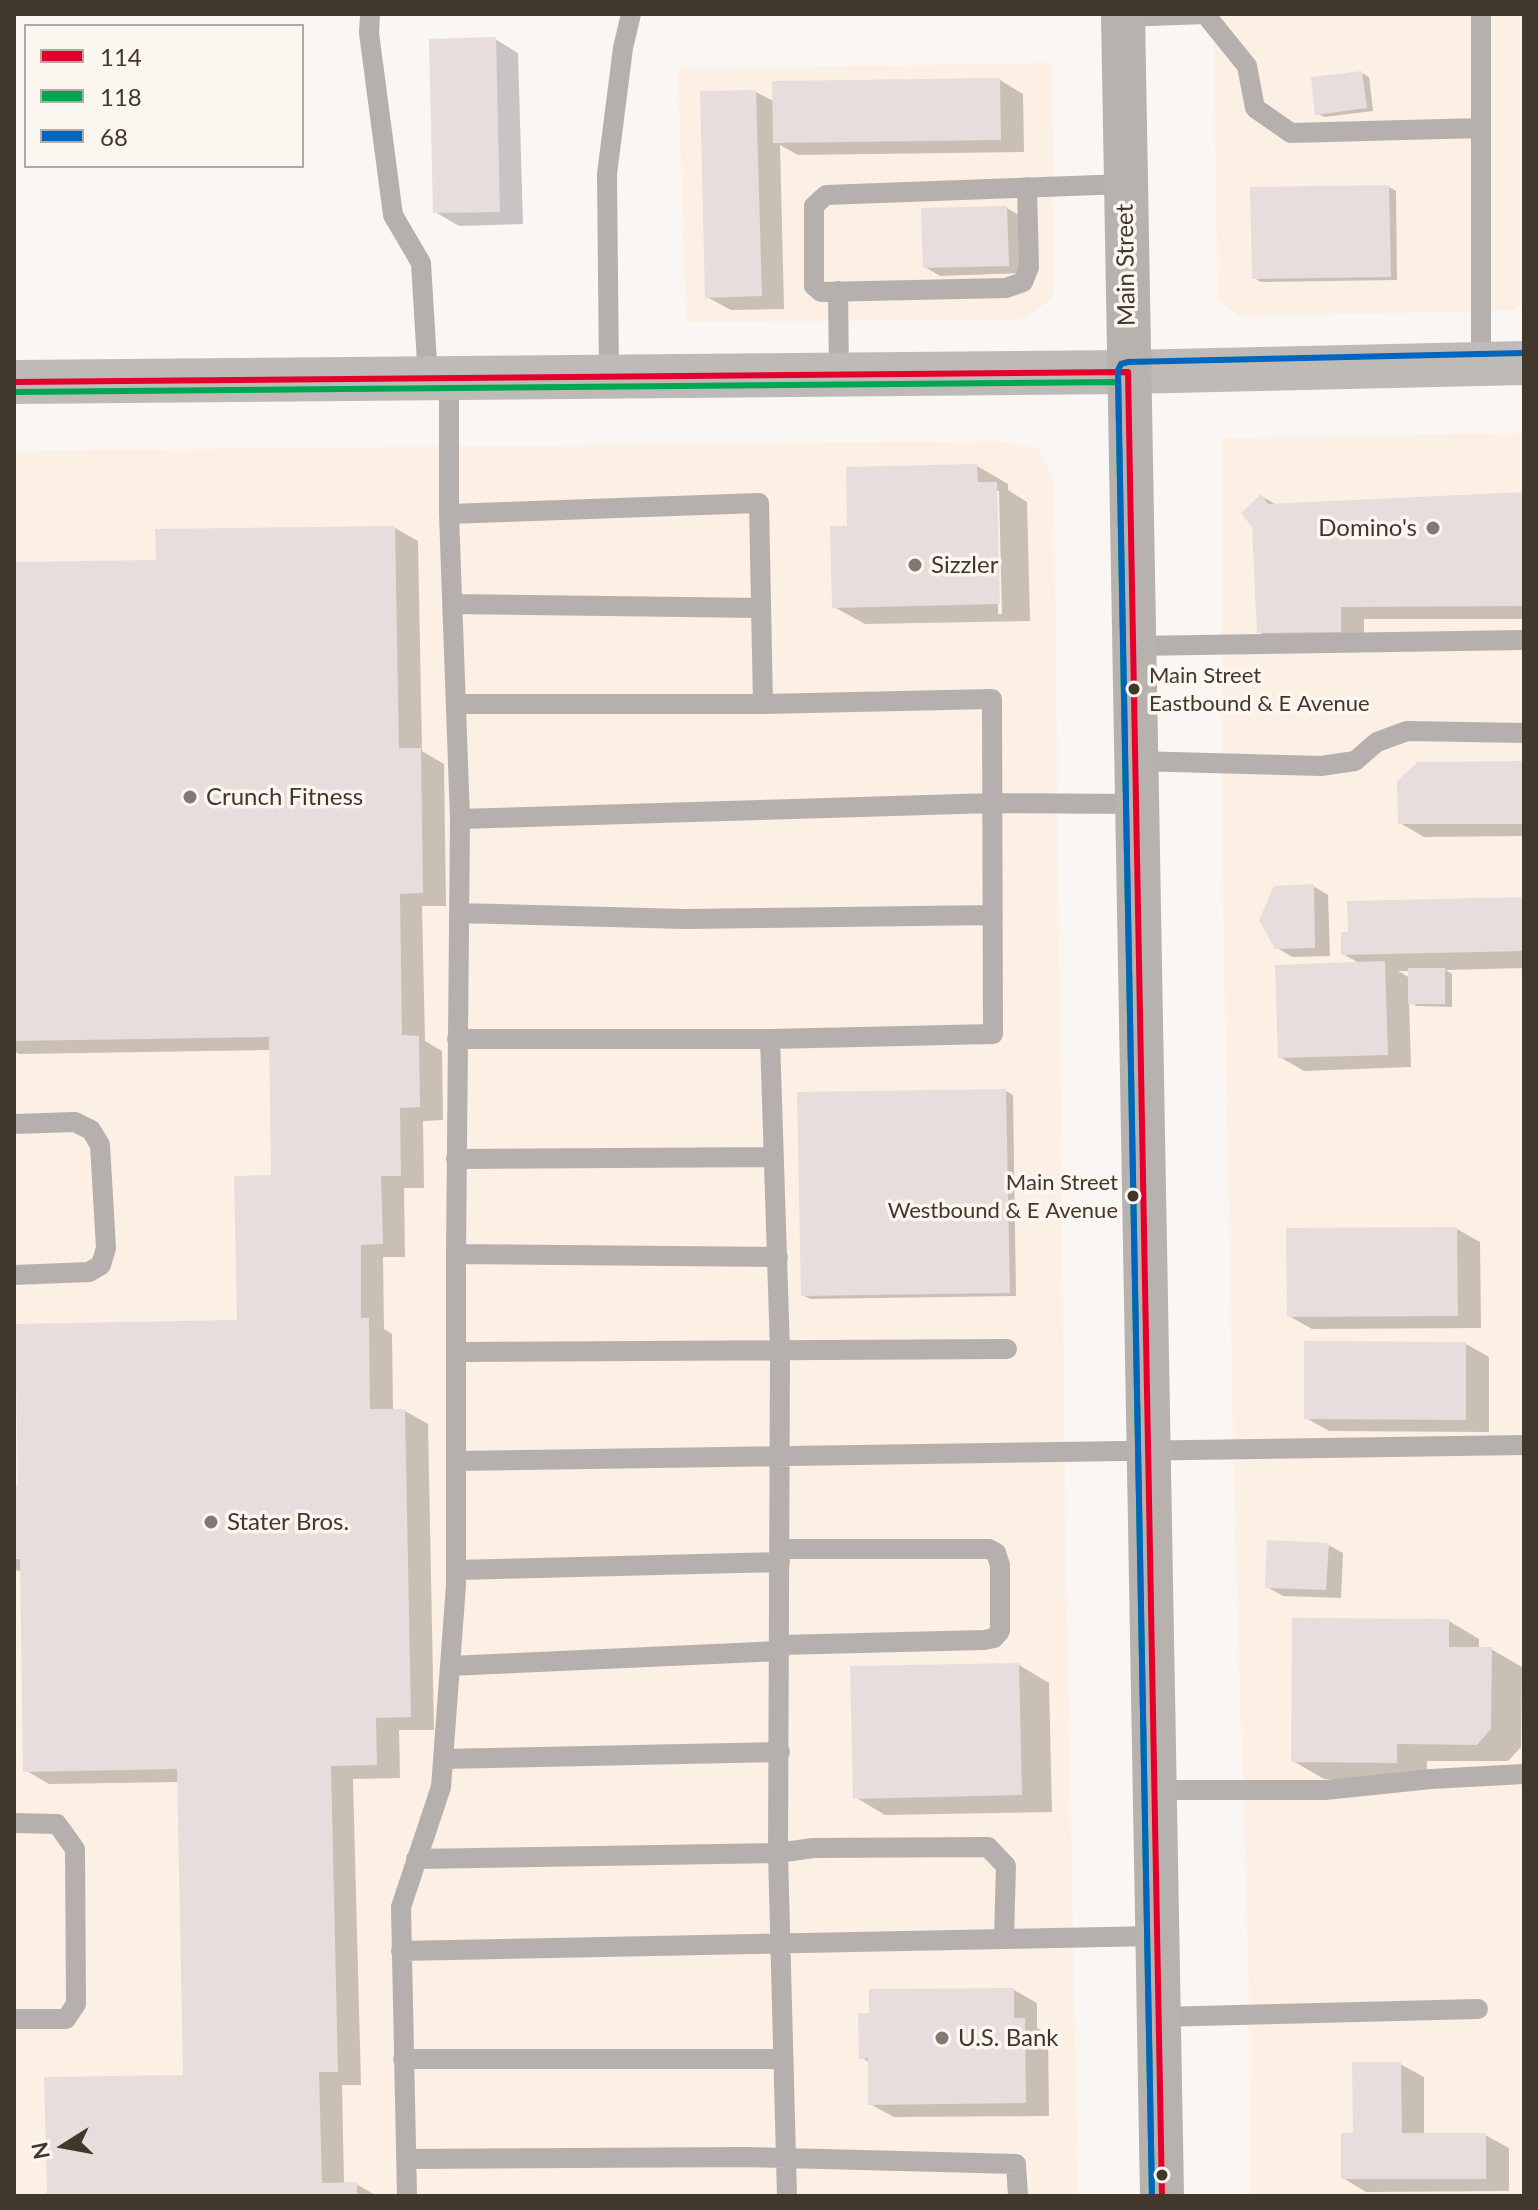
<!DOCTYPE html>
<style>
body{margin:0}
#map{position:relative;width:1538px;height:2210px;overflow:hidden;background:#f9f6f4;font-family:Lato,sans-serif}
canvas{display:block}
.frame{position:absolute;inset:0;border:16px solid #42372b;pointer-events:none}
.legend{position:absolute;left:24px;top:24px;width:280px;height:144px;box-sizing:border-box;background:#fcf6f1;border:2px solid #b2aaa2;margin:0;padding:10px 14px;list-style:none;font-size:24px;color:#42372b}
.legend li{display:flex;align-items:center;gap:16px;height:40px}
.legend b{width:40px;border:2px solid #b2aaa2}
.north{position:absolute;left:24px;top:2106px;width:80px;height:80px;-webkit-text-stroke:6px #fcf6f1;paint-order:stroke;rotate:259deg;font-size:22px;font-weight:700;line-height:32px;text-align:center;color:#42372b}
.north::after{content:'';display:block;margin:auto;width:28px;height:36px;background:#42372b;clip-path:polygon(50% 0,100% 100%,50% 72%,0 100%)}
</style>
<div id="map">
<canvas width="1538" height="2210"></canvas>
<div class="frame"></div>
<ul class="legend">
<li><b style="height:10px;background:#e4002b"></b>114</li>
<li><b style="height:10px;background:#00a651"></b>118</li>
<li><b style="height:10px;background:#0065bd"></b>68</li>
</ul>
<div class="north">N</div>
</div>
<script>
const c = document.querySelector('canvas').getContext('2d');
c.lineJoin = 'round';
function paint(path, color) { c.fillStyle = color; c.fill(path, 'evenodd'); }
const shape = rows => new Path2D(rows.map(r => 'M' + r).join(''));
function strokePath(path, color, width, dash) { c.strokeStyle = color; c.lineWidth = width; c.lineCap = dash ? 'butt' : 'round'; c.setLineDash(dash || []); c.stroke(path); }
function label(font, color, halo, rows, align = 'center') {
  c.font = font + ' Lato,sans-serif'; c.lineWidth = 7; c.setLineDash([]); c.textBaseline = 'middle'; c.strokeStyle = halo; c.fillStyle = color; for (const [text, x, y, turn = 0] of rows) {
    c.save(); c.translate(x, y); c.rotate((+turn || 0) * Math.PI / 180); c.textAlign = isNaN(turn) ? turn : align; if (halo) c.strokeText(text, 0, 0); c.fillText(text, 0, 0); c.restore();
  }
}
const built = shape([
 [1213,14,1524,14,1524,302,1515,310,1239,317,1218,299],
 [1052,63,1054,295,1027,319,686,322,678,69],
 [1524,433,1524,2196,1250,2196,1249,1984,1235,1530,1222,841,1222,438],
 [999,441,1038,449,1054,480,1065,1508,1078,2196,14,2196,14,451]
]);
const shadow = shape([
 [495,39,518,53,523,224,459,226,435,212],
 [1362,73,1369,77,1373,111,1324,117,1317,113],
 [1000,80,1023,94,1024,152,798,155,780,145,784,309,731,310,707,297,756,92,775,102],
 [1389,187,1396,191,1397,280,1261,282,1254,278],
 [1007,208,1022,217,1024,273,940,276,925,267],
 [977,466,1008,484,1008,490,1027,502,1030,621,865,624,834,607,849,528],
 [995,491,999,491,1002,614,998,614],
 [1524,494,1524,619,1364,619,1364,645,1282,645,1259,632,1261,496,1277,505],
 [395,528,418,541,422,751,444,764,446,906,422,906,425,1041,442,1051,443,1120,423,1121,424,1188,404,1188,405,1257,383,1257,384,1329,392,1334,393,1411,405,1411,428,1424,434,1730,399,1730,400,1778,353,1779,361,2085,342,2085,344,2185,356,2184,377,2196,49,2196,185,2077,179,1782,49,1784,25,1770,22,1571,14,1570,14,1487,20,1487,239,1322,273,1177,271,1050,19,1054,14,1051,14,564,158,562],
 [1524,763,1524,836,1424,837,1400,823],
 [1313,886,1328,895,1330,956,1293,957,1277,948],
 [1524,899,1524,968,1446,970,1452,974,1452,1007,1417,1006,1409,1001,1411,1067,1304,1071,1280,1057,1361,964,1343,954],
 [1398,971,1410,971,1410,978],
 [1006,1091,1013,1095,1016,1296,810,1299,803,1295],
 [1457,1229,1480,1242,1481,1328,1312,1329,1289,1316],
 [1466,1344,1489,1357,1489,1432,1329,1431,1306,1418],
 [1328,1545,1343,1553,1341,1598,1283,1596,1267,1587],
 [1449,1621,1479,1639,1479,1649,1491,1649,1522,1667,1521,1747,1508,1761,1427,1761,1427,1779,1324,1779,1293,1761],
 [1019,1665,1049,1683,1052,1812,885,1815,855,1797],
 [1014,1990,1037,2003,1037,2028,1048,2034,1049,2116,894,2117,870,2104,870,2063,861,2057],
 [1400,2064,1424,2077,1424,2135,1485,2135,1509,2148,1509,2191,1366,2192,1343,2178,1355,2135]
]);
const building = shape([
 [496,37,500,212,433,213,429,39],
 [1362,71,1367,108,1315,115,1311,77],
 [1000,78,1001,140,773,143,772,81],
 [756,90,762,296,705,298,700,91],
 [1389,185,1391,277,1252,279,1250,187],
 [1007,206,1009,266,923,268,921,208],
 [977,464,978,482,997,482,1000,604,832,608,830,526,847,526,846,467],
 [1524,492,1524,606,1341,607,1341,632,1257,633,1252,527,1241,513,1261,494,1268,504],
 [395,526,399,748,421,748,423,893,400,894,402,1035,419,1036,420,1107,400,1108,401,1176,381,1176,383,1244,361,1245,361,1318,369,1318,370,1409,405,1409,411,1717,376,1718,377,1765,331,1766,338,2072,319,2072,322,2183,357,2182,357,2196,47,2196,44,2077,183,2075,177,1769,23,1772,20,1559,14,1559,14,1485,18,1485,15,1324,237,1320,234,1176,271,1175,269,1037,14,1041,14,562,156,560,155,529],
 [1524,761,1524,824,1398,824,1397,781,1418,762],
 [1314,884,1315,948,1275,949,1259,920,1274,886],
 [1524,897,1524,951,1341,955,1341,932,1348,932,1347,901],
 [1385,961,1388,1055,1278,1058,1275,965],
 [1408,968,1445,968,1445,1004,1408,1004],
 [1006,1089,1010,1293,801,1296,797,1092],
 [1457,1227,1458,1316,1287,1317,1286,1228],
 [1304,1341,1466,1342,1466,1420,1304,1419],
 [1267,1540,1329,1543,1326,1590,1265,1588],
 [1292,1618,1449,1619,1449,1647,1492,1647,1491,1729,1477,1745,1397,1744,1397,1763,1291,1762],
 [1019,1663,1022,1795,853,1799,850,1666],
 [1014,1988,1014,2018,1025,2018,1026,2103,868,2105,868,2058,859,2059,858,2013,869,2013,869,1989],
 [1352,2062,1401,2062,1402,2133,1486,2133,1486,2179,1341,2179,1341,2133,1353,2133]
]);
const lane = shape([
 [370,14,369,33,393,215,421,263,428,379],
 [1205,14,1247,66,1255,108,1291,133,1481,128],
 [1123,17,1205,14],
 [1027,187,1029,267,1023,282,1006,288,821,292,814,286,814,206,826,195,1125,184],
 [838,291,839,374],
 [1481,364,1481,14],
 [609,377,607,174,623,48,631,14],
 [449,379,449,514,460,819],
 [449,514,759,503,763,704],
 [452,604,761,608],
 [1133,646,1524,640],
 [456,704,763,704,992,699,993,1034,770,1039,780,1351,778,1853,787,2196],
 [1135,761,1321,766,1355,761,1377,742,1407,731,1524,733],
 [459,913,685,919,993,915],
 [457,1039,770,1039],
 [14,1124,75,1122,91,1130,100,1145,106,1248,101,1265,89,1272,14,1275],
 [456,1159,774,1157],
 [456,1254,778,1257],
 [456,1352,1007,1349],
 [456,1461,1524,1445],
 [780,1549,989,1549,996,1553,1000,1565,1000,1631,994,1638,984,1640,780,1645],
 [456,1570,780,1562],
 [450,1666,780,1651],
 [443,1759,780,1752],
 [1154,1790,1325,1790,1431,1779,1524,1774],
 [14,1823,57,1824,75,1849,76,2004,66,2019,14,2019],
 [416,1859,778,1853,813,1848,988,1847,1006,1866,1004,1938],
 [401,1951,1156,1936],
 [1158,2017,1478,2009],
 [403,2059,783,2059],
 [406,2159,746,2157,1016,2164,1018,2196],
 [407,2196,401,1907,441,1787,456,1585,456,1254,460,819,993,803,1135,804]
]);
const secondary = shape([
 [14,382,1128,372,1524,363]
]);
const primary = shape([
 [1123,14,1162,2196]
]);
const bus1 = shape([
 [14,382,1128,372,1162,2196]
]);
const bus2 = shape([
 [14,392,1118,382,1152,2196]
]);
const bus3 = shape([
 [1152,2196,1118,370,1121,364,1128,362,1524,353]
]);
const markers = [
 [1433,528,8,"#827a71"],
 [915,565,8,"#827a71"],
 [1134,689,7,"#42372b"],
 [190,797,8,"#827a71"],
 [1133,1196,7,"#42372b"],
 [211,1522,8,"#827a71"],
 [942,2038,8,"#827a71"],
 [1162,2175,7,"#42372b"]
];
const busNames = [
 ["Main Street",1149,676],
 ["Eastbound & E Avenue",1149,704],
 ["Main Street",1118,1183,"right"],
 ["Westbound & E Avenue",1118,1211,"right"]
];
const streetNames = [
 ["Main Street",1126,265,-91]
];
const poiNames = [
 ["Domino's",1417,528,"right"],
 ["Sizzler",931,565],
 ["Crunch Fitness",206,797],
 ["Stater Bros.",227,1522],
 ["U.S. Bank",958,2038]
];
paint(built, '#fcefe3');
paint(shadow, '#0003');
paint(building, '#e7dddc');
strokePath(lane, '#b5b0ad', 20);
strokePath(secondary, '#bebab7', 44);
strokePath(primary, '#b8b2af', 44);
strokePath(bus1, '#e4002b', 6);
strokePath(bus2, '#00a651', 6);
strokePath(bus3, '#0065bd', 6);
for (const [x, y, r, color] of markers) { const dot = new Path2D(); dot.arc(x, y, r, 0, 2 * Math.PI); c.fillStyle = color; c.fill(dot); strokePath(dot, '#fcf6f1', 3); }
label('22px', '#42372b', '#fcf6f1', busNames, 'left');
label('24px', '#42372b', '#fcf6f1', streetNames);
label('24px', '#42372b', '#fcf6f1', poiNames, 'left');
</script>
